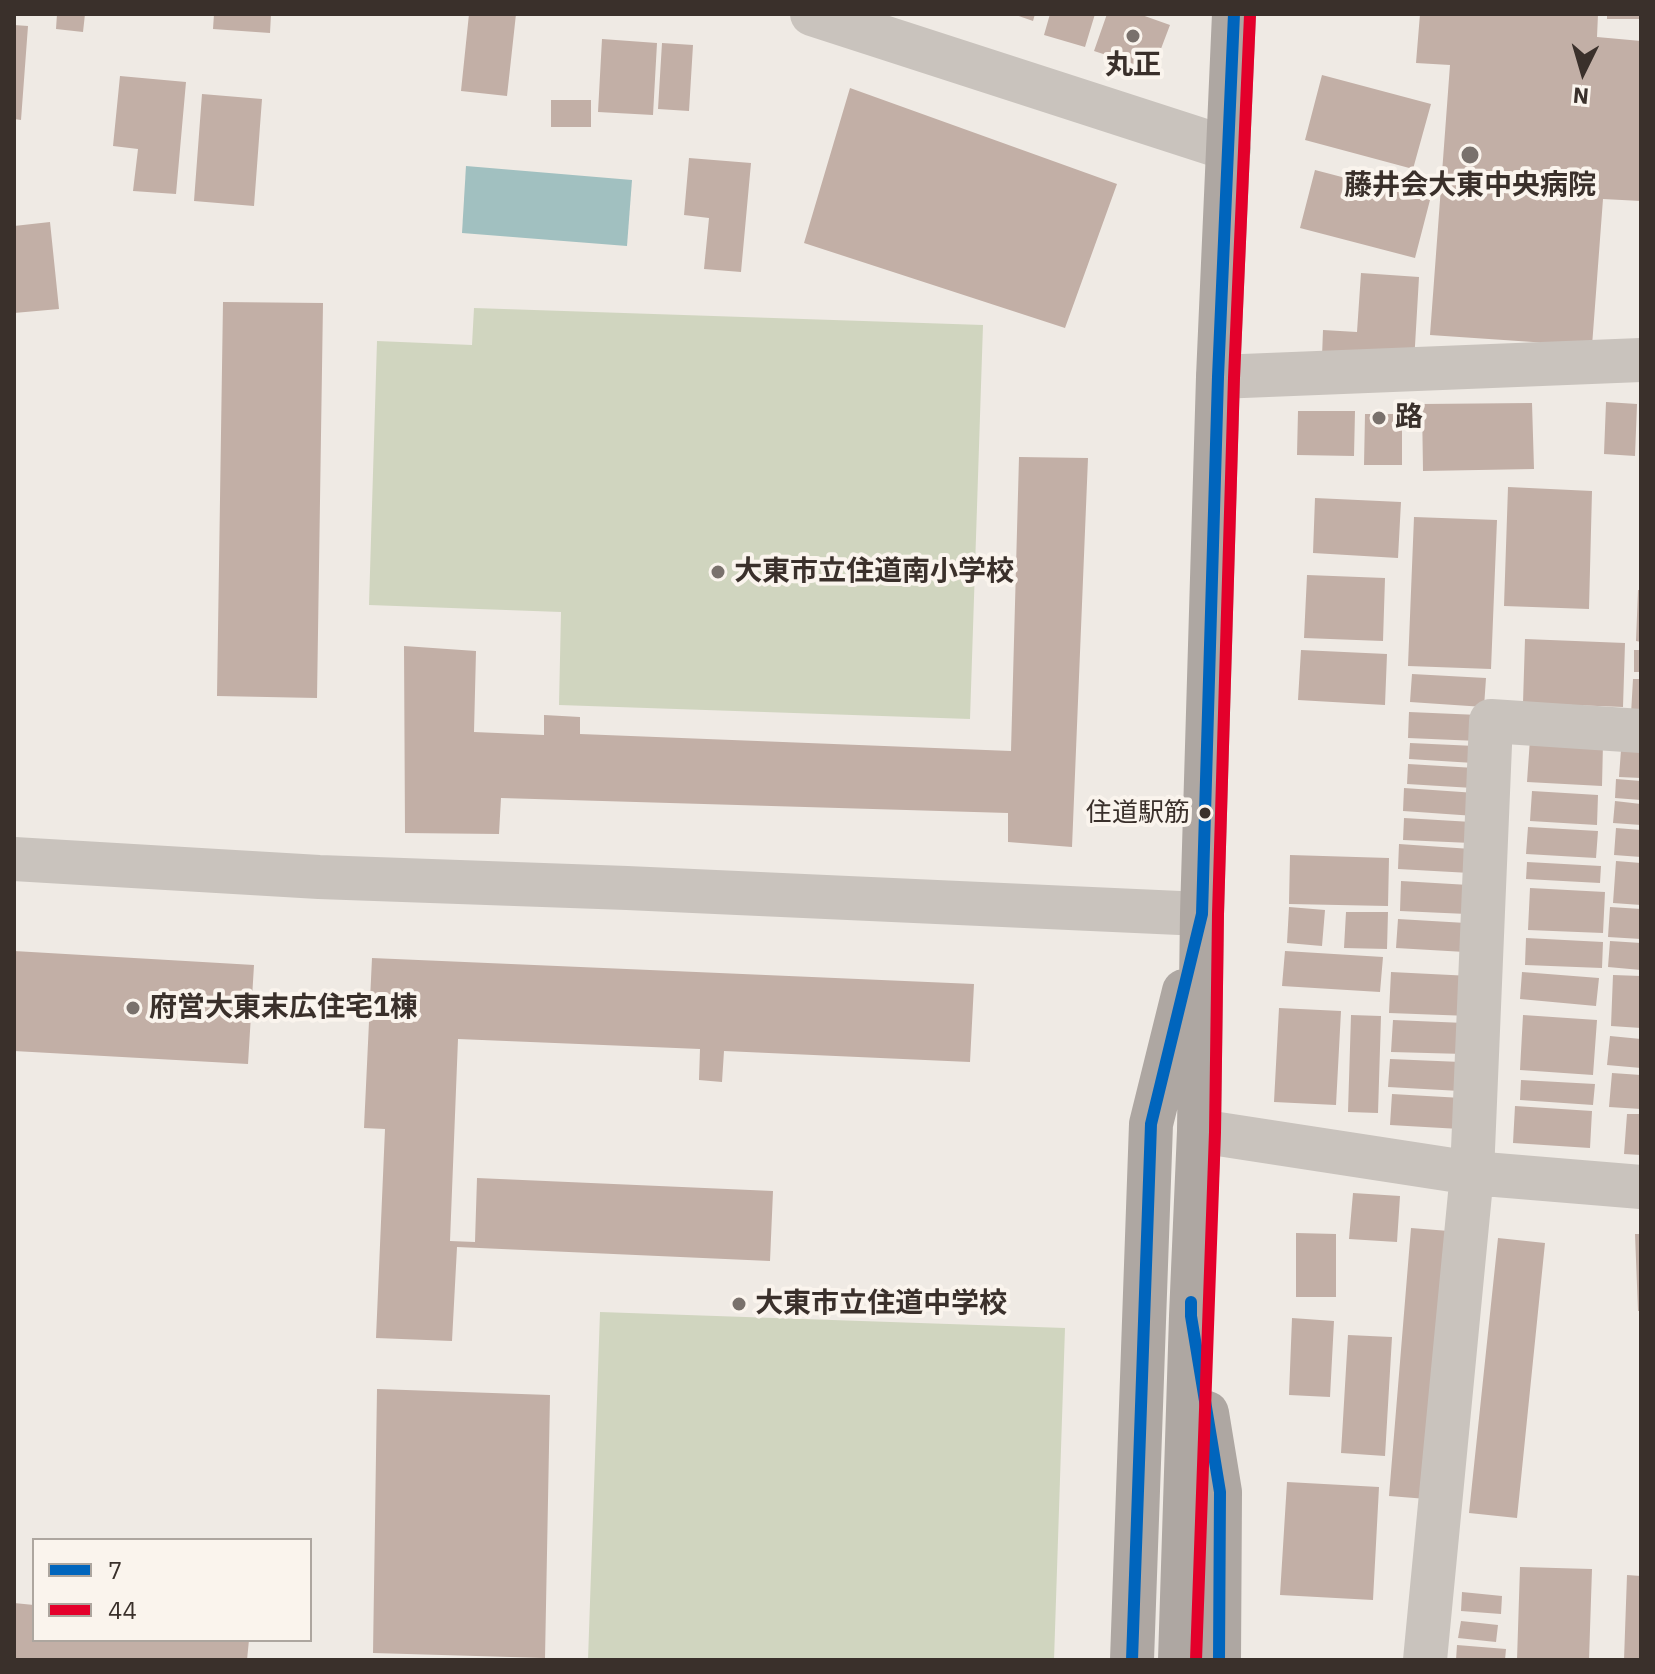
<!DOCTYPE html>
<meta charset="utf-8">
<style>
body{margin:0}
#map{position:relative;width:1655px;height:1674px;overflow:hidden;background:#efeae4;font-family:"IBM Plex Sans",sans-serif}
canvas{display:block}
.frame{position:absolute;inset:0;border:16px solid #3a302b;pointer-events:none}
.legend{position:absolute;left:32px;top:1538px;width:280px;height:104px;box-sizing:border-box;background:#faf4ed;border:2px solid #ada69f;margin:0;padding:10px 14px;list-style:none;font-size:24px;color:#3a302b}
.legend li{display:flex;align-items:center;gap:16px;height:40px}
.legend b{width:40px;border:2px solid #ada69f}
.north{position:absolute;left:1543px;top:32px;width:80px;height:80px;-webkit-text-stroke:6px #faf4ed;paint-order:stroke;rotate:185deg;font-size:22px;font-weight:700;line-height:32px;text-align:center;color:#3a302b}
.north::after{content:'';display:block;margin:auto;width:28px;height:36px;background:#3a302b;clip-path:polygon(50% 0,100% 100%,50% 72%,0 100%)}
</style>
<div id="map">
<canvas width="1655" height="1674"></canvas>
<div class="frame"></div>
<ul class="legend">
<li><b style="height:10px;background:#0065bd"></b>7</li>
<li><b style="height:10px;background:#e4002b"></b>44</li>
</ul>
<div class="north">N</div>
</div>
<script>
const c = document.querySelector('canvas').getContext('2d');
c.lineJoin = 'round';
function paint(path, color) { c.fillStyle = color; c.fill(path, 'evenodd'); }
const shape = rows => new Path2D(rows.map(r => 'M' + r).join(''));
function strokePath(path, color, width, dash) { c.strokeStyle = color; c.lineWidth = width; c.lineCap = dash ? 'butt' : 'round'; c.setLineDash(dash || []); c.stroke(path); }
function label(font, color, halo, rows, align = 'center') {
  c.font = font + ' "IBM Plex Sans","Noto Sans JP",sans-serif'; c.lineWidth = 8; c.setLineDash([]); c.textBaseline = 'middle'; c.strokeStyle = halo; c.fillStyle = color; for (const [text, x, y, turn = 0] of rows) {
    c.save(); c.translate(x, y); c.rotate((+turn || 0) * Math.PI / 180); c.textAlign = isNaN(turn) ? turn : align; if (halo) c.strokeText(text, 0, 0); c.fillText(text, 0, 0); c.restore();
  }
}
const green = shape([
 [474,308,983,325,970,719,559,705,561,612,369,605,377,341,472,345],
 [600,1312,1065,1328,1054,1660,588,1660]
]);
const water = shape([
 [466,166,632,180,627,246,462,233]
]);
const building = shape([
 [57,14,85,14,83,32,56,29],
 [214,14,271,14,270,33,213,29],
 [469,14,516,14,507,96,461,91],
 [1013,14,1035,14,1033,21],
 [1050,14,1095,14,1085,47,1044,35],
 [1107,14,1139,14,1170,25,1159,54,1143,67,1094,51],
 [1420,14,1598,14,1597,37,1641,41,1641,201,1603,199,1592,346,1430,335,1450,65,1416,63],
 [1607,14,1641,14,1641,19,1607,19],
 [14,25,28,26,21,120,14,119],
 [602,39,657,43,653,115,598,112],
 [662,43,693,45,689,111,658,109],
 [1322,75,1431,104,1413,169,1305,140],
 [120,76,186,82,176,194,133,191,138,149,113,146],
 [850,88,1117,184,1065,328,804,243],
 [202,94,262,99,254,206,194,201],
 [551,100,591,100,591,127,551,127],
 [689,158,751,163,741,272,704,269,709,218,684,215],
 [1315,170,1430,200,1415,258,1300,228],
 [50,222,59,309,14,313,14,226],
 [1361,273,1419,277,1414,363,1322,357,1323,330,1357,332],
 [223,302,323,303,317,698,217,696],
 [1606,402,1637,404,1635,456,1604,454],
 [1532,403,1534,469,1423,471,1422,404],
 [1298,411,1355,411,1354,456,1297,455],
 [1365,414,1402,414,1402,465,1364,465],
 [1019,457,1088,458,1072,847,1008,842,1008,813,501,798,499,834,405,833,404,646,476,651,474,732,544,735,544,715,580,717,580,734,1011,751],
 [1508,487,1592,491,1589,609,1504,606],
 [1315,498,1401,502,1398,558,1313,553],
 [1414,517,1497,520,1491,669,1408,666],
 [1307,575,1385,578,1383,641,1304,638],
 [1638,590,1641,590,1641,642,1636,641],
 [1525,639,1625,643,1623,707,1523,703],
 [1301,650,1387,654,1385,705,1298,700],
 [1634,650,1641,650,1641,672,1634,672],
 [1412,674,1486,678,1484,707,1410,702],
 [1633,679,1641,679,1641,715,1631,714],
 [1409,712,1479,715,1478,741,1408,738],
 [1530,739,1603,743,1602,786,1527,782],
 [1410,743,1475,746,1474,763,1409,759],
 [1621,750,1641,752,1641,778,1619,777],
 [1408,764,1475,768,1473,788,1407,784],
 [1616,779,1641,781,1641,800,1615,798],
 [1404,788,1476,793,1475,816,1403,811],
 [1532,791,1598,795,1597,825,1530,821],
 [1615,801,1641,804,1641,825,1613,823],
 [1404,818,1472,822,1471,843,1403,840],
 [1528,827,1598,831,1596,858,1526,854],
 [1616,828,1641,830,1641,857,1614,855],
 [1399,844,1471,849,1470,873,1398,869],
 [1290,855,1389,858,1388,906,1289,904],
 [1616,861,1641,863,1641,905,1613,903],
 [1527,862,1601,866,1600,883,1526,879],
 [1401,881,1469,885,1467,914,1400,911],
 [1530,888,1605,892,1603,933,1528,930],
 [1289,907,1325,910,1322,946,1287,943],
 [1610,907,1641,909,1641,939,1608,937],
 [1346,912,1388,912,1387,949,1344,948],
 [1398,919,1466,923,1465,952,1396,948],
 [1526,938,1603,942,1602,968,1525,965],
 [1610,941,1641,943,1641,970,1608,967],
 [14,951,254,965,248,1064,14,1051],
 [1285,951,1383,957,1380,992,1282,986],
 [372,958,974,984,970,1062,724,1051,722,1082,699,1080,700,1049,458,1039,450,1241,475,1242,477,1178,773,1191,770,1261,457,1247,452,1341,376,1338,385,1129,364,1128],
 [1391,972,1471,976,1470,1016,1389,1013],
 [1522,972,1599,978,1596,1006,1520,999],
 [1613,975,1641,976,1641,1028,1611,1026],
 [1279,1008,1341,1011,1336,1105,1274,1102],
 [1351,1015,1381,1016,1378,1113,1348,1112],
 [1523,1015,1597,1020,1593,1075,1520,1070],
 [1393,1020,1465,1023,1464,1054,1391,1052],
 [1610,1036,1641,1039,1641,1068,1607,1065],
 [1390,1059,1461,1062,1460,1091,1388,1087],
 [1612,1073,1641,1075,1641,1109,1609,1107],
 [1521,1080,1595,1084,1593,1105,1520,1100],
 [1392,1094,1462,1098,1460,1129,1390,1125],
 [1515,1106,1592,1111,1590,1148,1513,1143],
 [1627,1114,1641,1114,1641,1155,1624,1154],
 [1353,1193,1400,1196,1397,1242,1349,1239],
 [1411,1228,1449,1231,1427,1499,1389,1496],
 [1296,1233,1336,1234,1336,1297,1296,1297],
 [1635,1234,1641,1234,1641,1311,1638,1311],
 [1498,1238,1545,1243,1517,1518,1469,1513],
 [1292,1318,1334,1321,1330,1397,1289,1395],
 [1348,1335,1392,1337,1385,1456,1341,1453],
 [377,1389,550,1395,545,1658,373,1653],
 [1287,1482,1379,1487,1373,1600,1280,1595],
 [1520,1567,1592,1569,1589,1660,1517,1660],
 [1627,1575,1641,1576,1641,1660,1624,1660],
 [1462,1592,1502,1596,1501,1614,1461,1611],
 [14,1603,34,1605,34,1640,249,1640,247,1660,14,1660],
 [1461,1621,1498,1625,1496,1642,1458,1638],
 [1457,1645,1506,1649,1505,1660,1456,1660]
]);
const minor = shape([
 [812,14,1229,149],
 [1218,377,1641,360],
 [14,859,319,877,627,888,1202,914],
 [1199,1131,1472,1173,1641,1187],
 [1425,1660,1472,1173,1491,721,1641,731]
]);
const major = shape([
 [1207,1413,1220,1492,1219,1660],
 [1132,1660,1151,1124,1184,991],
 [1180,1660,1191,1316,1199,1131,1202,914,1218,377,1234,14]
]);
const bus1 = shape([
 [1191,1302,1191,1316,1220,1492,1219,1660],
 [1132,1660,1151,1124,1202,914,1218,377,1234,14]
]);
const bus2 = shape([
 [1196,1660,1215,1132,1218,914,1234,378,1250,15]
]);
const markers = [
 [1133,36,8,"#79716c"],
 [1470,155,10,"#79716c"],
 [1379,418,8,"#79716c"],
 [718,572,8,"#79716c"],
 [1205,813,7,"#3a302b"],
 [133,1008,8,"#79716c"],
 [739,1304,8,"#79716c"]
];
const busNames = [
 ["住道駅筋",1190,813]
];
const poiNames = [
 ["丸正",1133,66,"center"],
 ["藤井会大東中央病院",1470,186,"center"],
 ["路",1395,418],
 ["大東市立住道南小学校",734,572],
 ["府営大東末広住宅1棟",149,1008],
 ["大東市立住道中学校",755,1304]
];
paint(green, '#d0d5bf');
paint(water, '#a1c0c0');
paint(building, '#c2afa6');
strokePath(minor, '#c9c3bd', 44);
strokePath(major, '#aea7a2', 44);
strokePath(bus1, '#0065bd', 12);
strokePath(bus2, '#e4002b', 12);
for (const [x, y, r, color] of markers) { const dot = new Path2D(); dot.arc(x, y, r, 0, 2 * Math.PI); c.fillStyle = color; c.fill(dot); strokePath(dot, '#faf4ed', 3); }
label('26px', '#3a302b', '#faf4ed', busNames, 'right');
label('bold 28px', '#3a302b', '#faf4ed', poiNames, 'left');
</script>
